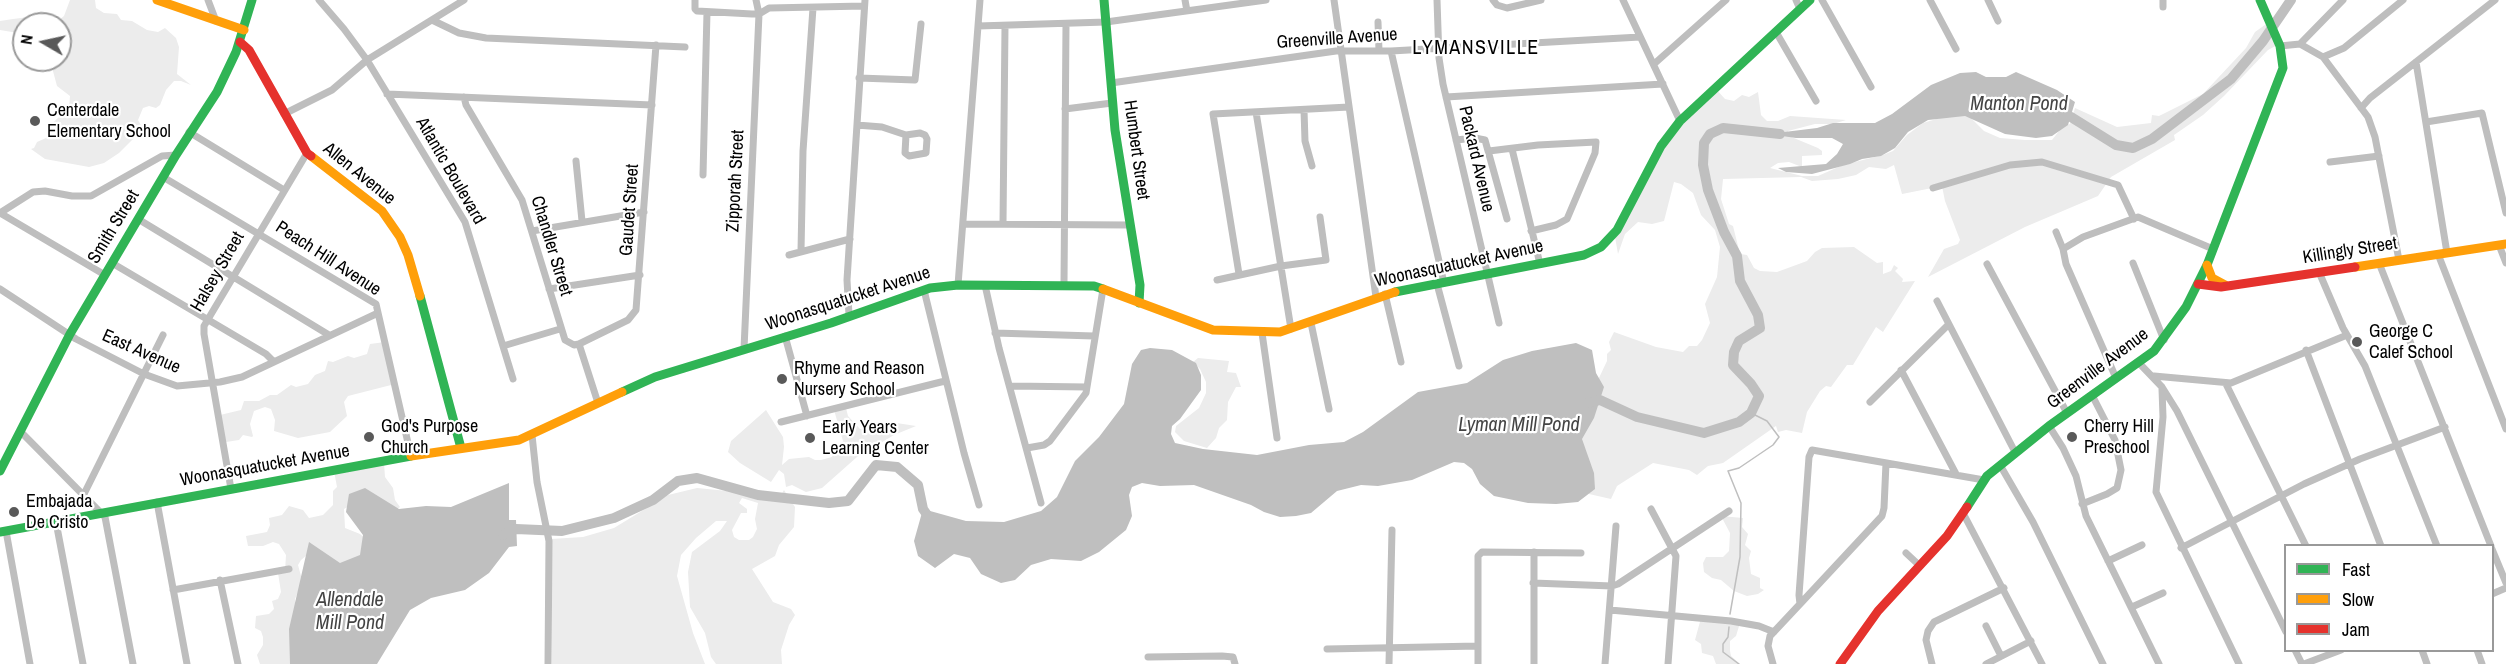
<!DOCTYPE html>
<style>
body{margin:0}
#map{position:relative;width:2506px;height:664px;overflow:hidden;background:#fff;font-family:"Archivo Narrow",sans-serif}
canvas{display:block}
.legend{position:absolute;left:2284px;top:544px;width:210px;height:108px;box-sizing:border-box;background:#fff;border:2px solid #999;margin:0;padding:8px 10px;list-style:none;font-size:18px;color:#000}
.legend li{display:flex;align-items:center;gap:12px;height:30px}
.legend b{width:30px;border:2px solid #999}
.north{position:absolute;left:12px;top:12px;width:60px;height:60px;box-sizing:border-box;background:#fff;border:2px solid #999;border-radius:50%;rotate:279deg;font-size:16px;font-weight:700;line-height:24px;text-align:center;color:#000}
.north::after{content:'';display:block;margin:auto;width:21px;height:27px;background:#595959;clip-path:polygon(50% 0,100% 100%,50% 72%,0 100%)}
</style>
<div id="map">
<canvas width="2506" height="664"></canvas>
<ul class="legend">
<li><b style="height:8px;background:#30b455"></b>Fast</li>
<li><b style="height:8px;background:#ff9f0a"></b>Slow</li>
<li><b style="height:8px;background:#e5322d"></b>Jam</li>
</ul>
<div class="north">N</div>
</div>
<script>
const c = document.querySelector('canvas').getContext('2d');
c.lineJoin = 'round';
function paint(path, color) { c.fillStyle = color; c.fill(path, 'evenodd'); }
const shape = rows => new Path2D(rows.map(r => 'M' + r).join(''));
function strokePath(path, color, width, dash) { c.strokeStyle = color; c.lineWidth = width; c.lineCap = dash ? 'butt' : 'round'; c.setLineDash(dash || []); c.stroke(path); }
function label(font, color, halo, rows, align = 'center') {
  c.font = font + ' "Archivo Narrow",sans-serif'; c.lineWidth = 4.5; c.setLineDash([]); c.textBaseline = 'middle'; c.strokeStyle = halo; c.fillStyle = color; for (const [text, x, y, turn = 0] of rows) {
    c.save(); c.translate(x, y); c.rotate((+turn || 0) * Math.PI / 180); c.textAlign = isNaN(turn) ? turn : align; if (halo) c.strokeText(text, 0, 0); c.fillText(text, 0, 0); c.restore();
  }
}
const green = shape([
 [70,0,95,0,96,8,104,13,117,14,121,20,132,21,147,30,158,32,165,28,176,38,179,47,177,74,191,85,181,81,174,81,166,90,160,105,156,108,149,106,143,108,138,120,143,129,119,153,104,163,89,167,45,159,31,149,34,148,37,142,46,138,48,136,47,128,69,108,70,96,57,86,50,60,60,60,60,24,24,24,24,34,0,30,0,21,13,19,37,16,59,20,64,16],
 [2269,22,2281,43,2268,50,2224,96,2203,115,2174,135,2175,140,2111,177,2098,196,2025,227,1928,277,1944,249,1958,244,1960,240,1945,201,1942,186,1902,194,1894,165,1886,169,1869,167,1856,175,1838,179,1812,181,1801,177,1723,179,1721,199,1729,224,1733,226,1740,254,1747,255,1754,268,1760,271,1777,272,1807,261,1815,252,1822,248,1854,247,1877,263,1883,262,1883,274,1891,271,1894,265,1898,268,1895,271,1903,279,1902,282,1915,281,1883,332,1876,327,1853,365,1847,365,1831,387,1826,386,1820,391,1807,412,1802,433,1786,430,1778,432,1776,426,1723,463,1708,466,1697,475,1689,470,1653,463,1617,486,1611,499,1589,494,1580,429,1598,380,1607,361,1607,354,1611,350,1609,342,1614,332,1656,347,1683,352,1689,346,1697,346,1702,340,1710,323,1705,304,1717,277,1720,247,1715,230,1701,215,1693,193,1681,184,1674,182,1664,221,1652,224,1638,222,1625,234,1618,254,1615,237,1663,145,1716,89,1725,99,1734,101,1742,95,1749,97,1758,92,1761,115,1767,121,1778,121,1790,116,1846,120,1833,124,1815,124,1788,131,1789,136,1818,148,1822,151,1822,155,1802,156,1802,167,1789,162,1778,163,1770,168,1802,176,1818,176,1843,165,1883,155,1893,151,1907,135,1923,123,1950,115,1957,114,1970,117,1984,131,2000,138,2025,140,2052,140,2063,126,2070,124,2075,108,2117,127,2151,123,2152,115,2159,116,2203,94,2246,48,2255,32],
 [385,342,395,384,348,396,344,402,347,416,330,432,298,438,274,431,275,420,271,409,265,407,254,411,250,424,253,436,252,437,243,435,239,440,226,442,220,415,241,410,244,401,259,401,270,395,277,395,291,385,296,387,308,384,315,375,325,371,328,361,333,362,348,356,354,358,367,354,370,344],
 [1198,358,1229,361,1227,372,1236,373,1241,387,1236,387,1228,402,1227,420,1219,428,1216,438,1207,448,1184,441,1175,432,1176,426,1199,408,1206,393,1206,382,1200,369,1193,362],
 [846,408,848,416,860,429,873,431,881,422,890,422,916,426,894,435,857,457,822,488,806,492,792,485,786,487,784,474,779,470,771,482,740,463,728,452,731,441,766,410,783,437,784,447,782,465,789,459,809,457,815,460,821,460,832,457,834,451,840,449,843,441,834,410],
 [384,463,385,477,393,488,395,500,400,507,392,513,349,506,344,509,345,528,360,534,367,540,368,551,343,568,307,555,301,560,298,565,301,576,300,587,295,599,298,664,260,664,257,655,263,645,263,637,261,631,255,628,256,616,269,614,274,609,272,601,278,599,281,592,278,573,285,571,286,555,279,544,273,542,263,546,248,546,246,536,267,532,270,525,269,518,282,515,289,506,303,510,309,518,323,515,333,505,333,491,337,487,334,471],
 [697,488,727,491,763,500,781,495,784,490,795,507,794,527,779,545,775,556,752,569,773,602,791,609,795,615,789,625,781,650,782,664,716,664,711,657,705,633,690,607,688,572,692,552,720,531,727,521,716,521,696,538,681,555,677,576,693,633,705,664,552,664,551,539,583,537,614,528,668,495],
 [742,498,758,503,755,519,757,529,753,537,749,540,739,540,734,537,732,530,741,513,747,513,747,509,739,503],
 [1721,516,1743,518,1742,527,1748,534,1745,545,1751,551,1749,558,1751,574,1760,578,1760,588,1764,590,1758,594,1747,596,1734,591,1721,580,1712,578,1704,572,1703,563,1706,557,1723,557,1729,551,1730,533],
 [1701,618,1740,623,1736,636,1730,641,1730,651,1731,656,1740,664,1716,664,1713,656,1702,653,1701,644,1695,640]
]);
const water = shape([
 [1976,72,1986,77,2006,77,2016,72,2057,90,2075,102,2068,125,2052,136,2036,138,2005,134,1965,116,1928,120,1908,132,1895,148,1881,156,1862,159,1850,164,1812,174,1786,172,1778,168,1826,164,1837,154,1843,144,1832,138,1796,138,1768,134,1817,128,1833,123,1875,123,1892,114,1931,85,1960,73],
 [1576,343,1592,350,1596,373,1604,387,1594,418,1582,439,1594,473,1595,489,1578,502,1556,504,1528,503,1494,496,1480,484,1472,469,1464,463,1454,462,1412,480,1378,486,1361,485,1337,491,1311,513,1296,516,1280,517,1264,512,1251,505,1194,485,1160,486,1142,483,1132,487,1129,495,1132,516,1126,530,1099,552,1081,561,1051,559,1031,565,1015,580,1001,583,981,574,970,558,954,554,935,568,918,556,914,541,923,509,966,521,1004,522,1041,511,1057,497,1075,461,1099,437,1124,404,1132,364,1141,350,1150,348,1172,350,1196,363,1201,375,1201,390,1180,419,1172,426,1171,434,1175,443,1203,449,1257,455,1309,445,1344,442,1363,432,1418,392,1467,383,1503,360,1532,351],
 [509,483,509,520,516,520,517,546,509,547,489,573,465,590,431,598,410,610,377,664,290,664,289,629,309,542,340,563,360,555,363,535,346,512,349,494,365,488,399,509,426,506,451,507]
]);
const stream = shape([
 [1730,614,1740,557,1741,503,1728,471,1739,468,1773,445,1779,437,1767,421,1751,413],
 [1729,627,1728,637,1723,644,1723,652,1739,664]
]);
const river = shape([
 [2059,113,2071,117,2116,145,2133,148,2152,139,2231,79,2263,41,2291,0],
 [1588,403,1600,400,1637,417,1704,433,1739,422,1751,413,1759,396,1751,384,1733,365,1734,352,1739,341,1760,328,1758,315,1740,281,1737,256,1724,232,1708,190,1703,165,1704,143,1710,134,1723,128,1780,134],
 [503,535,516,529,562,531,614,518,653,500,678,481,697,478,758,495,829,503,848,501,876,465,897,467,918,485,923,509,930,519]
]);
const street = shape([
 [208,0,216,21],
 [319,0,344,29,367,60,465,222,513,379],
 [695,0,695,9,697,11,752,14,759,14,769,8,864,6],
 [1185,0,1187,11],
 [1334,0,1376,297],
 [1437,0,1439,58,1443,84,1499,323],
 [1493,0,1497,5,1507,8,1541,0],
 [1623,0,1680,121],
 [1796,0,1800,9],
 [1822,0,1871,87],
 [1930,0,1956,49],
 [1988,0,1998,21],
 [2163,0,2163,7],
 [432,20,459,33,486,38,685,47],
 [1378,22,1379,51],
 [978,26,1106,22,1266,0],
 [1776,32,1816,101],
 [2300,44,2343,0],
 [2280,46,2300,44,2323,57,2368,117,2375,137,2399,260],
 [1391,51,1444,283],
 [2323,57,2344,48,2403,0],
 [2416,62,2447,253],
 [1654,64,1726,0],
 [859,78,915,80,921,24],
 [1111,83,1336,51,1391,51,1640,37],
 [387,94,652,105],
 [464,97,466,105,522,200,565,340,574,345,579,344,628,320,636,310,656,45],
 [1446,97,1663,84],
 [2361,108,2370,98,2495,0],
 [1065,109,1112,103],
 [1304,110,1305,141,1312,166],
 [1256,112,1291,329],
 [284,114,332,90,367,60,464,0],
 [2426,122,2482,113,2506,213],
 [857,125,882,127,906,135],
 [189,132,284,190],
 [920,133,925,135,927,139,926,153,909,156,905,153,906,135,920,133],
 [1456,140,1475,138,1485,140,1507,219],
 [1512,149,1540,264],
 [1489,151,1538,145,1596,142,1595,153,1567,219,1556,225,1531,231],
 [576,161,582,221],
 [2330,162,2379,156],
 [703,175,707,12],
 [163,177,376,304,411,456],
 [1933,188,2010,165,2042,162,2118,185,2134,219],
 [0,213,33,192,45,191,72,196,91,196,162,156,176,155],
 [0,213,105,275],
 [138,219,329,335],
 [963,224,1130,225],
 [1003,224,1005,26],
 [532,231,644,212],
 [2056,232,2063,249,2066,264,2116,378],
 [2499,245,2506,263],
 [2063,249,2083,237,2138,217,2213,249],
 [801,251,803,151,813,8],
 [2438,254,2506,429],
 [789,255,850,239],
 [112,263,266,354,274,362],
 [2133,263,2164,340],
 [2379,263,2491,546],
 [1987,264,2067,413],
 [2319,272,2343,328,2365,366,2437,546],
 [1239,274,1213,114,1349,107],
 [1217,280,1281,266,1326,260,1320,217],
 [1064,284,1066,24],
 [1437,284,1459,366],
 [958,285,980,0],
 [985,285,999,348,1041,503],
 [0,289,76,339,144,374,177,386,220,382,242,377,378,313],
 [549,289,640,275],
 [924,290,964,453,979,505],
 [1385,294,1401,362],
 [1937,301,2015,452],
 [849,315,847,280,865,0],
 [1311,323,1329,409],
 [995,333,1094,336],
 [1262,333,1277,438],
 [785,336,807,416],
 [579,344,598,403],
 [503,346,560,329],
 [744,349,759,14,756,0],
 [2306,350,2381,546],
 [2139,363,2162,387,2177,411,2286,632],
 [1901,370,1956,474],
 [2154,376,2231,383,2347,335],
 [2226,384,2306,546],
 [1011,386,1087,387],
 [2162,389,2163,417,2156,492,2239,664],
 [1870,402,1948,325],
 [781,422,945,381],
 [2049,426,2063,448,2076,476,2086,516,2159,664],
 [21,432,105,517,133,664],
 [532,435,537,482,549,541,548,664],
 [1027,448,1044,445,1050,441,1086,393,1103,289],
 [2000,465,2033,522,2103,664],
 [231,489,204,334,204,326,307,153],
 [84,494,163,335],
 [157,502,187,664],
 [2082,504,2107,494,2117,488,2121,470,2115,440,2092,395],
 [1651,509,1676,556,1668,664],
 [1963,513,2042,664],
 [56,522,83,664],
 [6,531,30,664],
 [2181,548,2304,484,2360,459,2445,427],
 [2492,549,2506,583],
 [1534,552,1534,664],
 [1906,553,1920,566],
 [2108,561,2142,545],
 [220,580,238,664],
 [1533,583,1612,586,1618,584,1729,511],
 [173,590,289,569],
 [2492,594,2506,588],
 [1800,604,1882,516,1884,508,1886,463],
 [2132,607,2163,593],
 [1610,610,1731,621,1759,626,1774,632],
 [1986,626,2001,656],
 [1327,649,1478,646],
 [2295,650,2302,664],
 [2422,650,2427,664],
 [2477,650,2482,664],
 [1148,657,1222,656,1233,657,1235,664],
 [1389,664,1392,530],
 [1478,664,1478,556,1482,552,1581,553],
 [1605,664,1616,526],
 [1773,664,1768,646,1770,636,1800,604,1799,595,1809,457,1812,450,1984,480],
 [1932,664,1926,640,1928,631,1934,622,2004,588],
 [1986,664,2031,641],
 [2304,664,2341,650]
]);
const fast = shape([
 [1104,0,1115,130,1140,285,1139,303],
 [1395,292,1584,255,1601,247,1617,230,1661,146,1680,121,1810,0],
 [420,296,461,448],
 [622,392,655,377,831,323,930,288,958,285,1094,286,1103,289],
 [0,471,70,334,176,155,217,92,236,52,252,0],
 [1967,507,1987,476,2049,426,2154,351,2186,307,2207,265,2283,68,2280,46,2260,0],
 [0,532,411,456]
]);
const slow = shape([
 [157,0,244,30],
 [311,156,382,211,400,237,408,255,420,296],
 [2207,265,2212,278,2225,285],
 [2355,267,2506,244],
 [1103,289,1213,330,1280,332,1395,292],
 [411,456,519,440,622,392]
]);
const jam = shape([
 [240,42,249,50,307,153,311,156],
 [2198,284,2221,287,2355,267],
 [1840,664,1878,611,1947,536,1967,507]
]);
const markers = [
 [35,121,6,"#595959"],
 [2357,342,6,"#595959"],
 [782,379,6,"#595959"],
 [369,437,6,"#595959"],
 [2072,437,6,"#595959"],
 [810,438,6,"#595959"],
 [14,512,6,"#595959"]
];
const streetNames = [
 ["Greenville Avenue",1337,39,-4],
 ["Humbert Street",1136,150,82],
 ["Packard Avenue",1476,159,77],
 ["Atlantic Boulevard",450,171,60],
 ["Allen Avenue",359,174,39],
 ["Zipporah Street",736,181,-87],
 ["Gaudet Street",630,210,-86],
 ["Smith Street",114,227,-59],
 ["Chandler Street",551,246,73],
 ["Killingly Street",2350,251,-9],
 ["Peach Hill Avenue",328,259,33],
 ["Woonasquatucket Avenue",1459,264,-12],
 ["Halsey Street",218,272,-60],
 ["Woonasquatucket Avenue",848,299,-18],
 ["East Avenue",141,352,24],
 ["Greenville Avenue",2098,369,-37],
 ["Woonasquatucket Avenue",265,466,-10]
];
const poiNames = [
 ["Centerdale",47,111],
 ["Elementary School",47,132],
 ["George C",2369,332],
 ["Calef School",2369,353],
 ["Rhyme and Reason",794,369],
 ["Nursery School",794,390],
 ["God's Purpose",381,427],
 ["Church",381,448],
 ["Cherry Hill",2084,427],
 ["Preschool",2084,448],
 ["Early Years",822,428],
 ["Learning Center",822,449],
 ["Embajada",26,502],
 ["De Cristo",26,523]
];
const neighbourhoodNames = [
 ["LYMANSVILLE",1476,49]
];
const waterNames = [
 ["Manton Pond",2019,105],
 ["Lyman Mill Pond",1519,426],
 ["Allendale",350,601],
 ["Mill Pond",350,624]
];
paint(green, '#ececec');
paint(water, '#bfbfbf');
strokePath(stream, '#bfbfbf', 1.5);
strokePath(river, '#bfbfbf', 10);
strokePath(street, '#bebebe', 7);
strokePath(fast, '#30b455', 9);
strokePath(slow, '#ff9f0a', 9);
strokePath(jam, '#e5322d', 9);
for (const [x, y, r, color] of markers) { const dot = new Path2D(); dot.arc(x, y, r, 0, 2 * Math.PI); c.fillStyle = color; c.fill(dot); strokePath(dot, '#fff', 2); }
label('18px', '#000', '#fff', streetNames);
label('18px', '#000', '#fff', poiNames, 'left');
c.letterSpacing = '1.5px';
label('20px', '#000', '#fff', neighbourhoodNames);
c.letterSpacing = '0px';
label('italic 20px', '#444', '#fff', waterNames);
</script>
